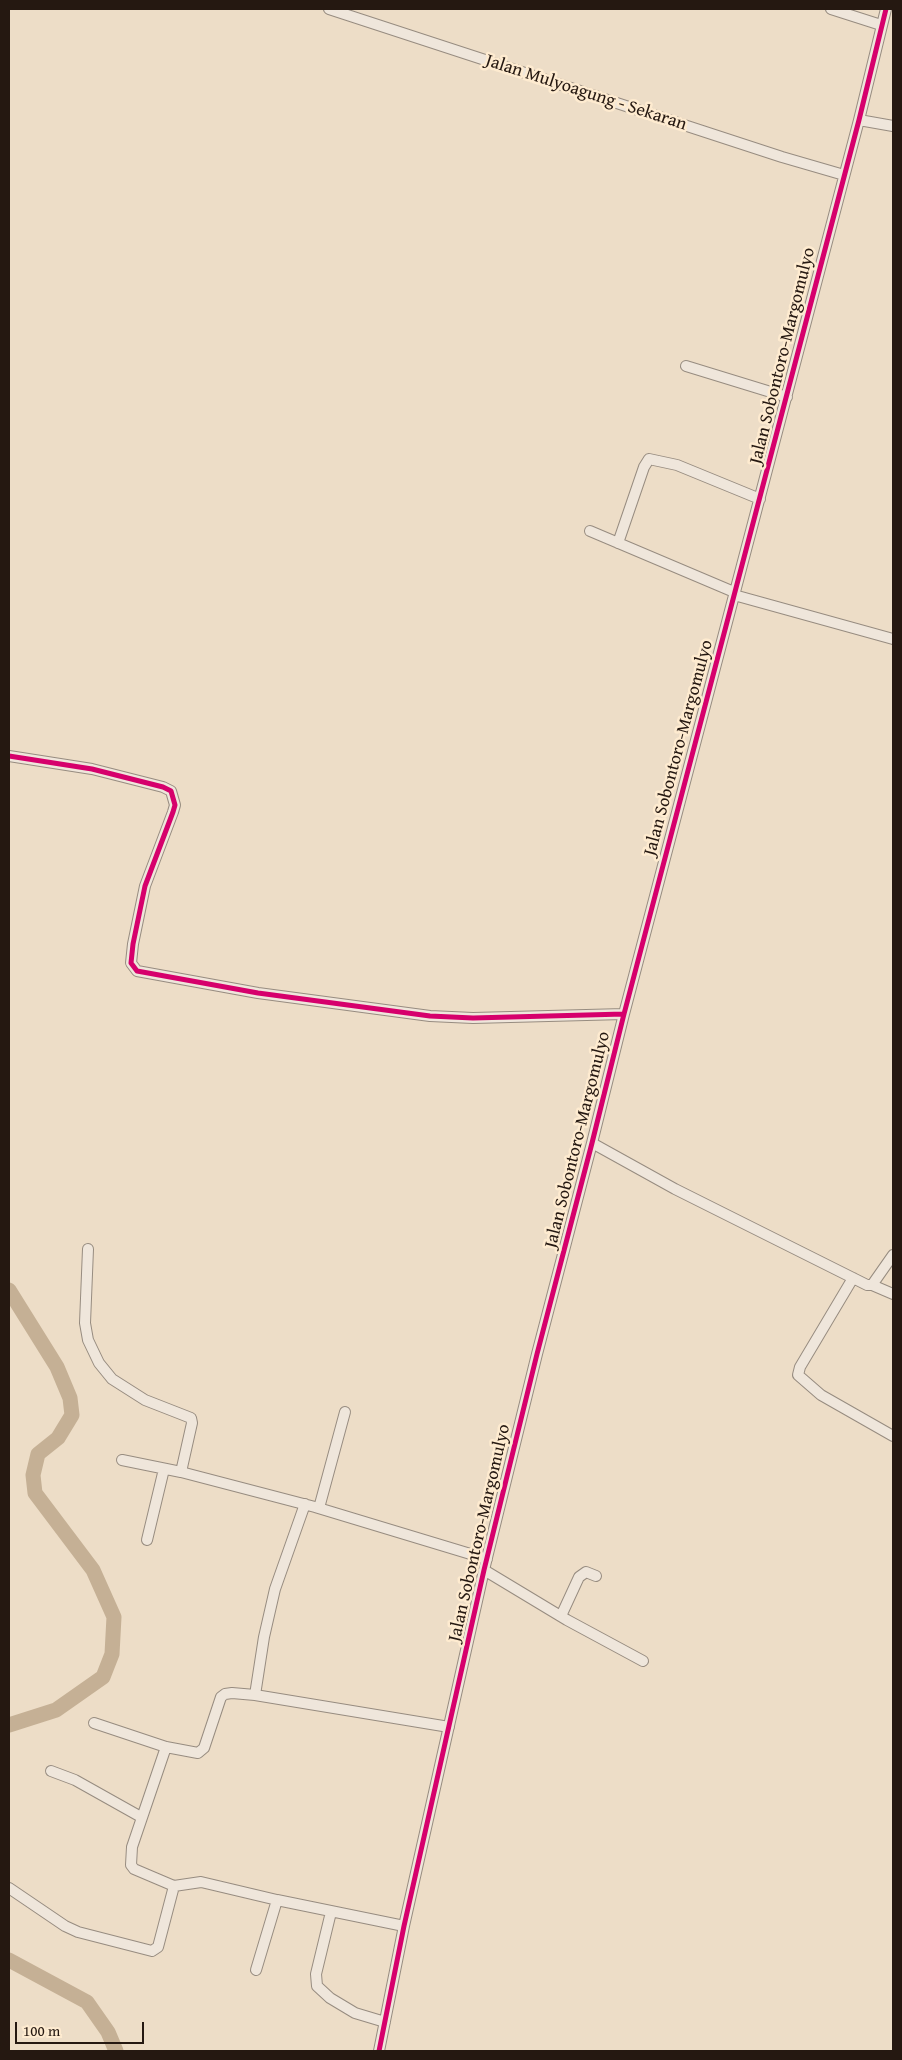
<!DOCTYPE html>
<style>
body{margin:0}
#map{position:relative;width:902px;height:2060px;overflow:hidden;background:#edddc7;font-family:"Gentium Book Plus",serif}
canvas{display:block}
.frame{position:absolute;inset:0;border:10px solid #251811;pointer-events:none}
.scale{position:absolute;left:15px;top:2022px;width:129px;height:22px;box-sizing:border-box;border:2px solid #251811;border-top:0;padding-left:6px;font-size:15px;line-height:18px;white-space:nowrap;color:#251811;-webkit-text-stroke:4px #feebd0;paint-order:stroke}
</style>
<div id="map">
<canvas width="902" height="2060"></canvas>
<div class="frame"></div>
<div class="scale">100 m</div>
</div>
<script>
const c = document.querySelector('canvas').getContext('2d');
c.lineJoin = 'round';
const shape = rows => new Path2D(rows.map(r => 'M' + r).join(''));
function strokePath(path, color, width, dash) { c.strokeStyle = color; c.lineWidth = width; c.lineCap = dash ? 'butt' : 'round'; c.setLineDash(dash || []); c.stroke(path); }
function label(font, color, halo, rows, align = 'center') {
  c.font = font + ' "Gentium Book Plus",serif'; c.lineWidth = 5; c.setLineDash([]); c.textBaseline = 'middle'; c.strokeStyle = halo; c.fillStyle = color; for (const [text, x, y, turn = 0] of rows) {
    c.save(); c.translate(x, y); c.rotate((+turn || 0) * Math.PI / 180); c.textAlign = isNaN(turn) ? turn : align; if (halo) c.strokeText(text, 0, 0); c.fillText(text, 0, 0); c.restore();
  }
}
const river = shape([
 [9,1290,57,1367,70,1398,72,1415,58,1438,38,1454,33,1475,35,1493,93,1570,114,1617,112,1654,103,1677,56,1710,9,1725],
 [9,1960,87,2002,108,2032,116,2051]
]);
const minor = shape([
 [329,9,782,157,844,175],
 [831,9,881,25],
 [859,120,893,126],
 [686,366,787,397],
 [590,531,734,592],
 [618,543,644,467,649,459,677,465,760,499],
 [734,595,893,639],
 [9,756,92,769,163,787,171,791,175,805,173,812,145,886,133,944,131,963,137,971,258,993,430,1016,473,1018,624,1014],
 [592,1143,675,1189,867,1285,872,1285,893,1255],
 [88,1249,85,1323,88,1340,99,1363,112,1379,145,1400,191,1418,192,1423,181,1472],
 [853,1278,800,1367,798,1375,821,1395,893,1436],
 [872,1285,893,1294],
 [122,1460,181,1472,315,1507,487,1559],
 [319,1508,345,1412],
 [147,1540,164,1469],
 [484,1570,567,1620,643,1661],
 [561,1616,579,1577,586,1572,596,1576],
 [255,1695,264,1637,275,1589,305,1504],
 [94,1723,166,1747,198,1753,204,1748,221,1697,225,1694,232,1693,255,1695,449,1727],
 [166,1747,132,1847,131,1865,134,1869,174,1886,201,1882,277,1900,404,1926],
 [51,1771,75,1780,141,1817],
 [9,1888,65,1926,78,1932,152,1951,158,1947,174,1886],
 [331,1912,316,1974,317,1986,330,1998,355,2013,385,2022],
 [256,1970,277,1900],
 [379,2051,404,1926,484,1570,537,1354,592,1143,624,1014,859,120,886,9]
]);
const cycleway = shape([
 [9,756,92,769,163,787,171,791,175,805,173,812,145,886,133,944,131,963,137,971,258,993,430,1016,473,1018,624,1014],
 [379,2051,404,1926,484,1570,537,1354,592,1143,624,1014,859,120,886,9]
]);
const streetNames = [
 ["Jalan Mulyoagung - Sekaran",586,93,18],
 ["Jalan Sobontoro-Margomulyo",783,356,-76],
 ["Jalan Sobontoro-Margomulyo",679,748,-75],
 ["Jalan Sobontoro-Margomulyo",578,1140,-76],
 ["Jalan Sobontoro-Margomulyo",480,1533,-77]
];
strokePath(river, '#c5b095', 15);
strokePath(minor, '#978c80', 12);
strokePath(minor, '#efe6db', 10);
strokePath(cycleway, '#d6006c', 5);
label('18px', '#251811', '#feebd0', streetNames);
</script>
